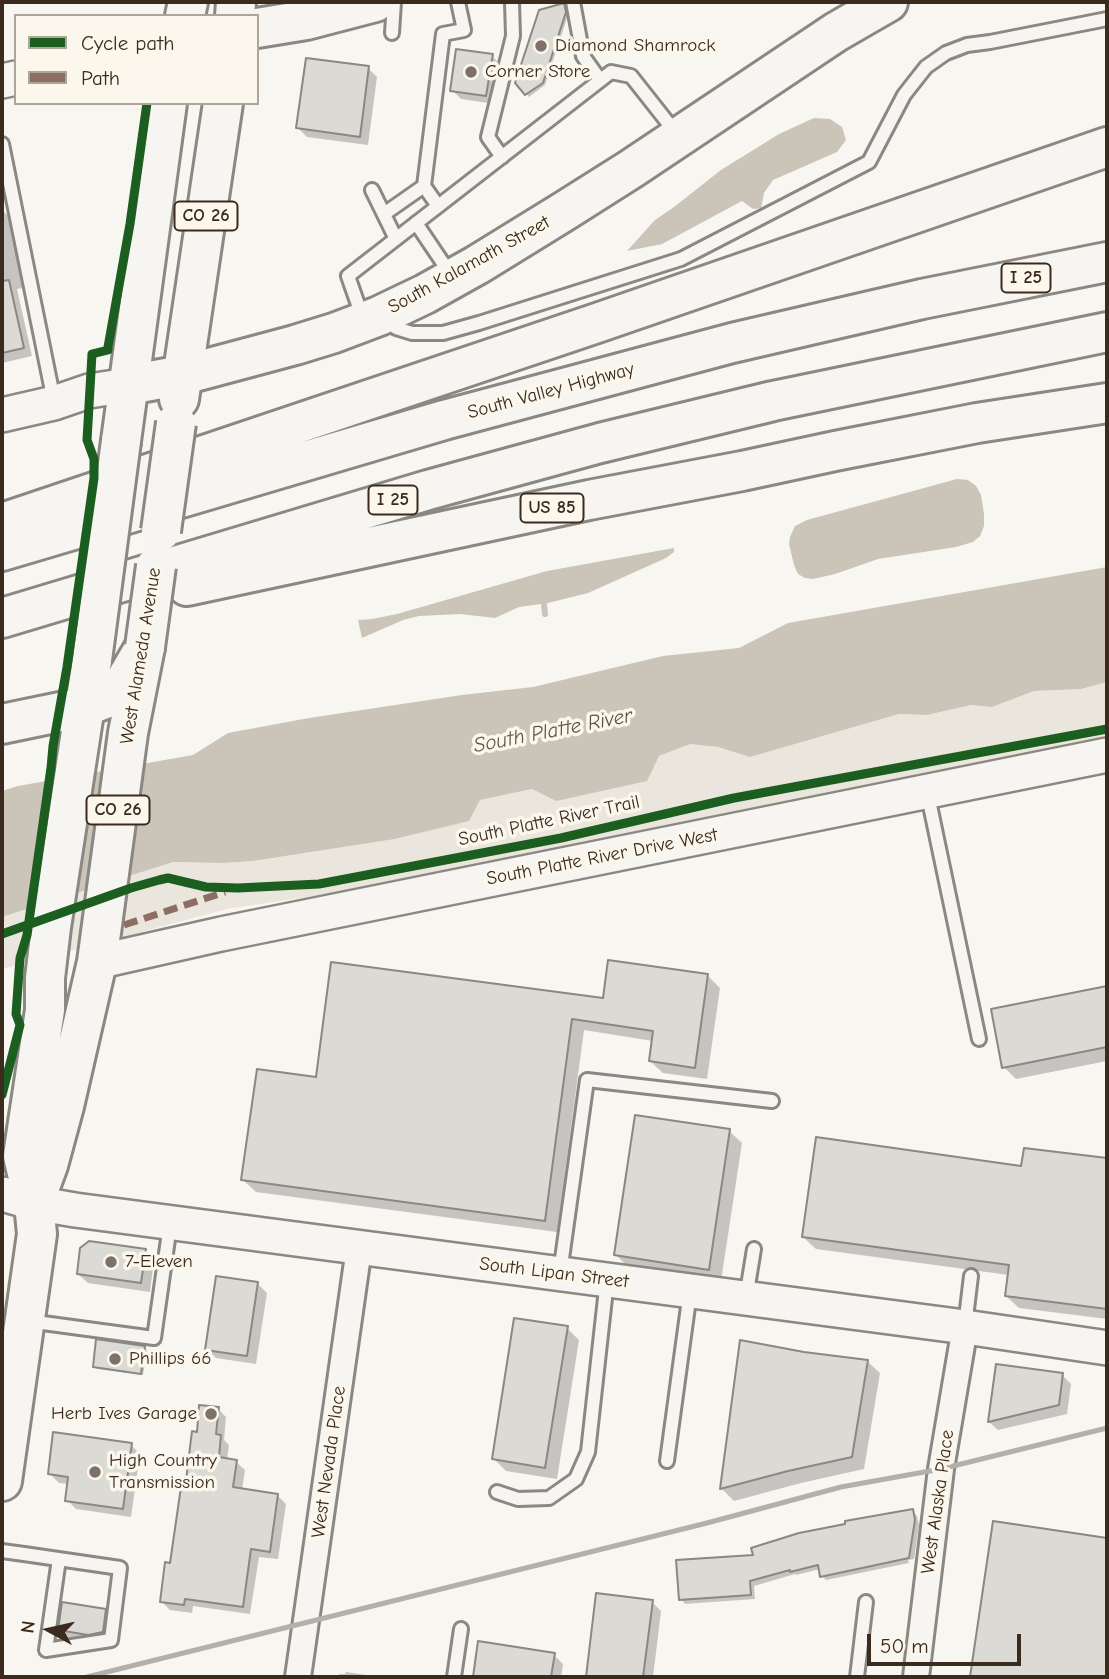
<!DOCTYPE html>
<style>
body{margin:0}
#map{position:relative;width:1109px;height:1679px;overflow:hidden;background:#f8f6f0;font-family:"Comic Neue",sans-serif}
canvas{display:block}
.frame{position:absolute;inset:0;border:4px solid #3b2a1e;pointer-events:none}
.legend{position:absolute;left:14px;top:14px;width:245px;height:91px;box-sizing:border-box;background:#fbf7ec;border:2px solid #aea59a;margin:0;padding:9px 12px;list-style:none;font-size:21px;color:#3b2a1e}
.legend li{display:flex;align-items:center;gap:14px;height:35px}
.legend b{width:35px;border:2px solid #aea59a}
.north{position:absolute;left:14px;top:1595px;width:70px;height:70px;-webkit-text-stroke:5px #fbf7ec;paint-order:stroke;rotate:278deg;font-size:19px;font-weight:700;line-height:28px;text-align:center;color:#3b2a1e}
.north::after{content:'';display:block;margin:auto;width:24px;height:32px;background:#3b2a1e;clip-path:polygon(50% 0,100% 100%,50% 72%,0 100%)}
.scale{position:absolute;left:867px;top:1634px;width:154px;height:32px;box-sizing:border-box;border:4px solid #3b2a1e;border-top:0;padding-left:9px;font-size:21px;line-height:24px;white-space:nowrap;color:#3b2a1e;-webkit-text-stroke:5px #fbf7ec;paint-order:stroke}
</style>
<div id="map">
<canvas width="1109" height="1679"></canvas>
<div class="frame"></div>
<ul class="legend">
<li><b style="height:9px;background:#1b5e20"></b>Cycle path</li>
<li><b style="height:9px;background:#8d6e63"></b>Path</li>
</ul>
<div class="north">N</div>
<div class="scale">50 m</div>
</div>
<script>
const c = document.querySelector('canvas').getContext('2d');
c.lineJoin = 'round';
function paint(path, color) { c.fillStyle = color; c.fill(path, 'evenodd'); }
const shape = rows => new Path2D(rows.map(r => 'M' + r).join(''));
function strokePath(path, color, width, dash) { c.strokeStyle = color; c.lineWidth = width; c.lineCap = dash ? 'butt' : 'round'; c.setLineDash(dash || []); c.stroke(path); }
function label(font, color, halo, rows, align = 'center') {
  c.font = font + ' "Comic Neue",sans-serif'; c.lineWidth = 7; c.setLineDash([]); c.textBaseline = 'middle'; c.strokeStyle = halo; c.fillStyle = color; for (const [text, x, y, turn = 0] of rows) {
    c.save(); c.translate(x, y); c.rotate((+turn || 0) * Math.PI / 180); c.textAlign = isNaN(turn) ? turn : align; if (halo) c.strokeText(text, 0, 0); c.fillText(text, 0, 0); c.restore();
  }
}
const green = shape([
 [1107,682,1107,736,447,874,320,895,227,909,2,969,2,917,173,862,224,863,253,861,395,839,468,821,480,800,532,789,556,801,659,756,690,744,718,747,750,757,899,714,927,715,971,705,992,707,1034,691,1081,689]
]);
const water = shape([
 [814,118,830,119,842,127,846,140,837,152,773,180,764,193,761,208,753,209,742,201,662,244,627,251,655,220,674,207,721,170,779,134],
 [957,479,968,480,976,486,981,495,984,514,984,526,980,536,973,542,956,547,878,559,835,574,813,579,805,578,798,574,794,565,789,544,790,537,795,526,807,520],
 [674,548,674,552,666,558,588,593,548,603,519,607,495,618,460,614,419,616,403,620,362,638,358,620,372,619,397,614,547,571],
 [1107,567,1107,682,1081,689,1034,691,992,707,971,705,927,715,899,714,750,757,718,747,690,744,659,756,647,781,556,801,532,789,480,800,469,821,395,839,253,861,224,863,173,862,2,917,2,791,18,786,193,755,228,733,309,718,462,695,533,687,663,656,739,648,788,623]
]);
const shadow = shape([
 [564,5,566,7,568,15,545,85,529,97,517,82],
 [492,56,501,65,495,104,461,99,452,90],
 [368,68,377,77,368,145,307,137,298,128],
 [2,201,4,212,15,221,23,263,18,264,23,288,17,289,32,356,2,363],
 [708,976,720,988,707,1079,663,1073,650,1061,653,1041,584,1030,557,1232,256,1192,243,1180,318,1079,604,1000],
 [1107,987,1107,1061,1016,1079,1004,1067,993,1010],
 [729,1131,742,1143,721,1281,628,1267,616,1255],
 [1025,1150,1107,1160,1107,1319,1019,1308,1006,1296,1009,1275,816,1249,803,1237,1023,1168],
 [145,1251,154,1260,150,1292,88,1283,78,1274],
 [258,1284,267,1293,256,1364,216,1358,207,1349],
 [567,1328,579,1340,557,1479,506,1471,494,1459],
 [741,1342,804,1354,867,1361,880,1373,864,1469,801,1483,734,1501,722,1489],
 [144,1347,147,1350,143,1375,97,1369,95,1367],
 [1062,1375,1071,1384,1067,1414,998,1430,989,1422],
 [218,1409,226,1417,224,1440,229,1445,227,1460,236,1462,245,1470,242,1490,277,1495,286,1504,278,1559,259,1557,250,1614,193,1606,192,1613,170,1610,161,1601,171,1565,198,1434],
 [131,1445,140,1454,131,1517,76,1509,67,1500,69,1484,59,1483,50,1474],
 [913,1511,917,1516,919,1525,914,1559,908,1560,909,1563,826,1580,822,1576,820,1569,796,1575,795,1574,754,1586,755,1599,685,1604,681,1599,756,1556],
 [995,1523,1107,1540,1107,1677,972,1677],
 [598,1595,652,1602,661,1611,653,1677,587,1677],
 [105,1610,117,1623,114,1644,72,1641,60,1629],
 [480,1643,554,1655,563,1664,561,1677,475,1677],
 [346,1672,379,1677,339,1677,339,1674,345,1674]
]);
const stream = shape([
 [544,604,545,614]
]);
const building = shape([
 [564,3,566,12,543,83,525,95,515,83,539,10,564,3],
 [456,49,493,54,486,96,450,91,456,49],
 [306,58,369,66,360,137,296,128,306,58],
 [9,280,24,348,2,353,2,281,9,280],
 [608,960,708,974,695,1068,649,1061,653,1031,572,1019,545,1221,241,1180,257,1069,316,1077,331,962,603,998,608,960],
 [1107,986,1107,1047,1002,1068,991,1009,1107,986],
 [635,1115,730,1129,709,1270,614,1255,635,1115],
 [816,1137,1021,1166,1024,1148,1107,1158,1107,1309,1005,1296,1009,1265,802,1237,816,1137],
 [89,1241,146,1249,141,1283,77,1274,80,1248,89,1241],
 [216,1276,258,1282,247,1356,205,1350,216,1276],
 [514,1318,568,1326,545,1468,492,1459,514,1318],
 [96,1339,145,1346,141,1374,93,1367,96,1339],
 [740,1340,804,1352,868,1360,852,1457,788,1471,720,1489,740,1340],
 [996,1364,1063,1373,1059,1405,988,1422,996,1364],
 [199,1405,219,1407,216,1434,221,1435,219,1457,237,1460,233,1487,278,1494,270,1552,251,1549,243,1607,185,1599,184,1605,160,1602,165,1562,170,1563,182,1480,186,1480,192,1431,197,1432,199,1405],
 [53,1432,132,1443,123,1509,65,1501,68,1477,48,1474,53,1432],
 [913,1509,915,1520,909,1558,820,1577,818,1565,790,1572,790,1570,750,1581,751,1595,679,1600,676,1560,753,1555,751,1548,799,1533,845,1524,845,1521,913,1509],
 [993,1521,1107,1538,1107,1677,970,1677,993,1521],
 [596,1593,653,1600,643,1677,586,1677,596,1593],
 [62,1602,106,1609,103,1632,88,1635,58,1630,62,1602],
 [478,1641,555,1653,551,1677,473,1677,478,1641]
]);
const lane = shape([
 [573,2,583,56,600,80],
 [392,33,394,2],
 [2,144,54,401],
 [502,157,488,137,513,36,512,2],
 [372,190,396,239],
 [438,206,424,186,443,34,464,30,458,2],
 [384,214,424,186],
 [416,223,451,275],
 [363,319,348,276,611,72,631,76,676,133],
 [385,320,396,328,412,333,443,333,479,323,681,259,869,162,904,95,926,67,946,53,967,45,990,42,1107,19],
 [927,791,979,1039],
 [560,1273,587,1080,772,1101],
 [746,1298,754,1249],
 [28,1321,154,1338,170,1225],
 [965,1326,971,1276],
 [667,1461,690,1292],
 [497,1492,518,1499,549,1498,576,1479,588,1452,607,1280],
 [2,1551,24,1554,120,1568,111,1640,46,1650,59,1559],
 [454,1677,461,1629],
 [857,1677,866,1602]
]);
const street = shape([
 [298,1677,359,1248],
 [916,1677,941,1469,965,1327]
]);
const secondary = shape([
 [2,81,16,78],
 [2,415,54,403,89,391,128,385],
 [97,962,221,934,1107,755],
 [2,1194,34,1203,75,1210,965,1327,1107,1348]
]);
const primary = shape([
 [185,16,188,2],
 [235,16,236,2],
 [257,28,306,20,375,2],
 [128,385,183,375,295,345,334,333,379,316,425,294,477,265,563,212,631,169,836,32,888,2],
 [179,399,223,103],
 [121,441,167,103],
 [34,1203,48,1165,64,1106,97,962,128,733,145,647],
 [2,1481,37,1234,34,1203,23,1156,45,1010,45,978,51,927,92,660]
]);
const highway = shape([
 [2,523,597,323,1107,147],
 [2,551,444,420,732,343,922,299,1107,262],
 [187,586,589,500,742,471,835,451,977,423,1107,403],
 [2,618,428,490,600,443,773,401,1107,332],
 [2,724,84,707,105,699,125,681,145,647]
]);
const rail = shape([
 [87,1677,707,1523,841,1487,941,1469,1107,1428]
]);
const primaryBridge = shape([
 [161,531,176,423],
 [145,647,156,566],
 [92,660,121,441]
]);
const quiet = shape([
 [124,925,225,892]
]);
const cycleway = shape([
 [2,934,131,888,159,880,168,878,206,887,238,888,319,884,561,838,734,798,1107,729],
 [2,1095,20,1025,16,1014,20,958,27,935,51,768,53,746,67,667,94,478,94,459,87,440,92,354,108,350,108,347,130,224,147,103]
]);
const markers = [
 [541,46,7,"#7d7168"],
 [471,72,7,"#7d7168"],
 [111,1262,7,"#7d7168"],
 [115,1359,7,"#7d7168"],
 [211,1414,7,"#7d7168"],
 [95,1472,7,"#7d7168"]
];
const shields = [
 [206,216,63],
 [1026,278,49],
 [393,500,49],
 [552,508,63],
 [118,810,63]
];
const shieldNames = [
 ["CO 26",206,216],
 ["I 25",1026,278],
 ["I 25",393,500],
 ["US 85",552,508],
 ["CO 26",118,810]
];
const poiNames = [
 ["Diamond Shamrock",555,46],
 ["Corner Store",485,72],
 ["7-Eleven",125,1262],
 ["Phillips 66",129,1359],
 ["Herb Ives Garage",197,1414,"right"],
 ["High Country",109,1461],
 ["Transmission",109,1483]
];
const streetNames = [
 ["South Kalamath Street",469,265,-29],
 ["South Valley Highway",551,391,-15],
 ["West Alameda Avenue",141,656,-81],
 ["South Platte River Trail",549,821,-12],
 ["South Platte River Drive West",602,857,-11],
 ["South Lipan Street",554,1273,7],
 ["West Nevada Place",329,1462,-82],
 ["West Alaska Place",938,1502,-82]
];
const waterNames = [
 ["South Platte River",553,731,-11]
];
paint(green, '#eae6dd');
paint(water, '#cac4b9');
paint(shadow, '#0003');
strokePath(stream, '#cac4b9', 6);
paint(building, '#dcdad5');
strokePath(building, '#8b8781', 2);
strokePath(lane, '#8b8781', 18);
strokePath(street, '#8b8781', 30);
strokePath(secondary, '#8b8781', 38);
strokePath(primary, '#8b8781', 44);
strokePath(highway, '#8b8781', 44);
strokePath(lane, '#f6f5f1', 12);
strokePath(street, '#f6f5f1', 24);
strokePath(secondary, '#f6f5f1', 33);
strokePath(primary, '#f6f5f1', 38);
strokePath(highway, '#f6f5f1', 38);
strokePath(rail, '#b3b0ac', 5);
strokePath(primaryBridge, '#8b8781', 44, []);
strokePath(primaryBridge, '#f6f5f1', 38);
strokePath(quiet, '#8d6e63', 7, [14, 7]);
strokePath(cycleway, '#1b5e20', 9);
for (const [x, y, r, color] of markers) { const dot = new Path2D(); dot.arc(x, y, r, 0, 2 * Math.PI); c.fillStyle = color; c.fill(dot); strokePath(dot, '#fbf7ec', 2.5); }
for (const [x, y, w] of shields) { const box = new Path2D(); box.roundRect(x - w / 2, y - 14.5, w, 29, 5); c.fillStyle = '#fbf7ec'; c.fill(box); strokePath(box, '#3b2a1e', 2); }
label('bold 18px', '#3b2a1e', null, shieldNames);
label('19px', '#3b2a1e', '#fbf7ec', poiNames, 'left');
label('19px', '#3b2a1e', '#fbf7ec', streetNames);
label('italic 21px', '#605246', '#fbf7ec', waterNames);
</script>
